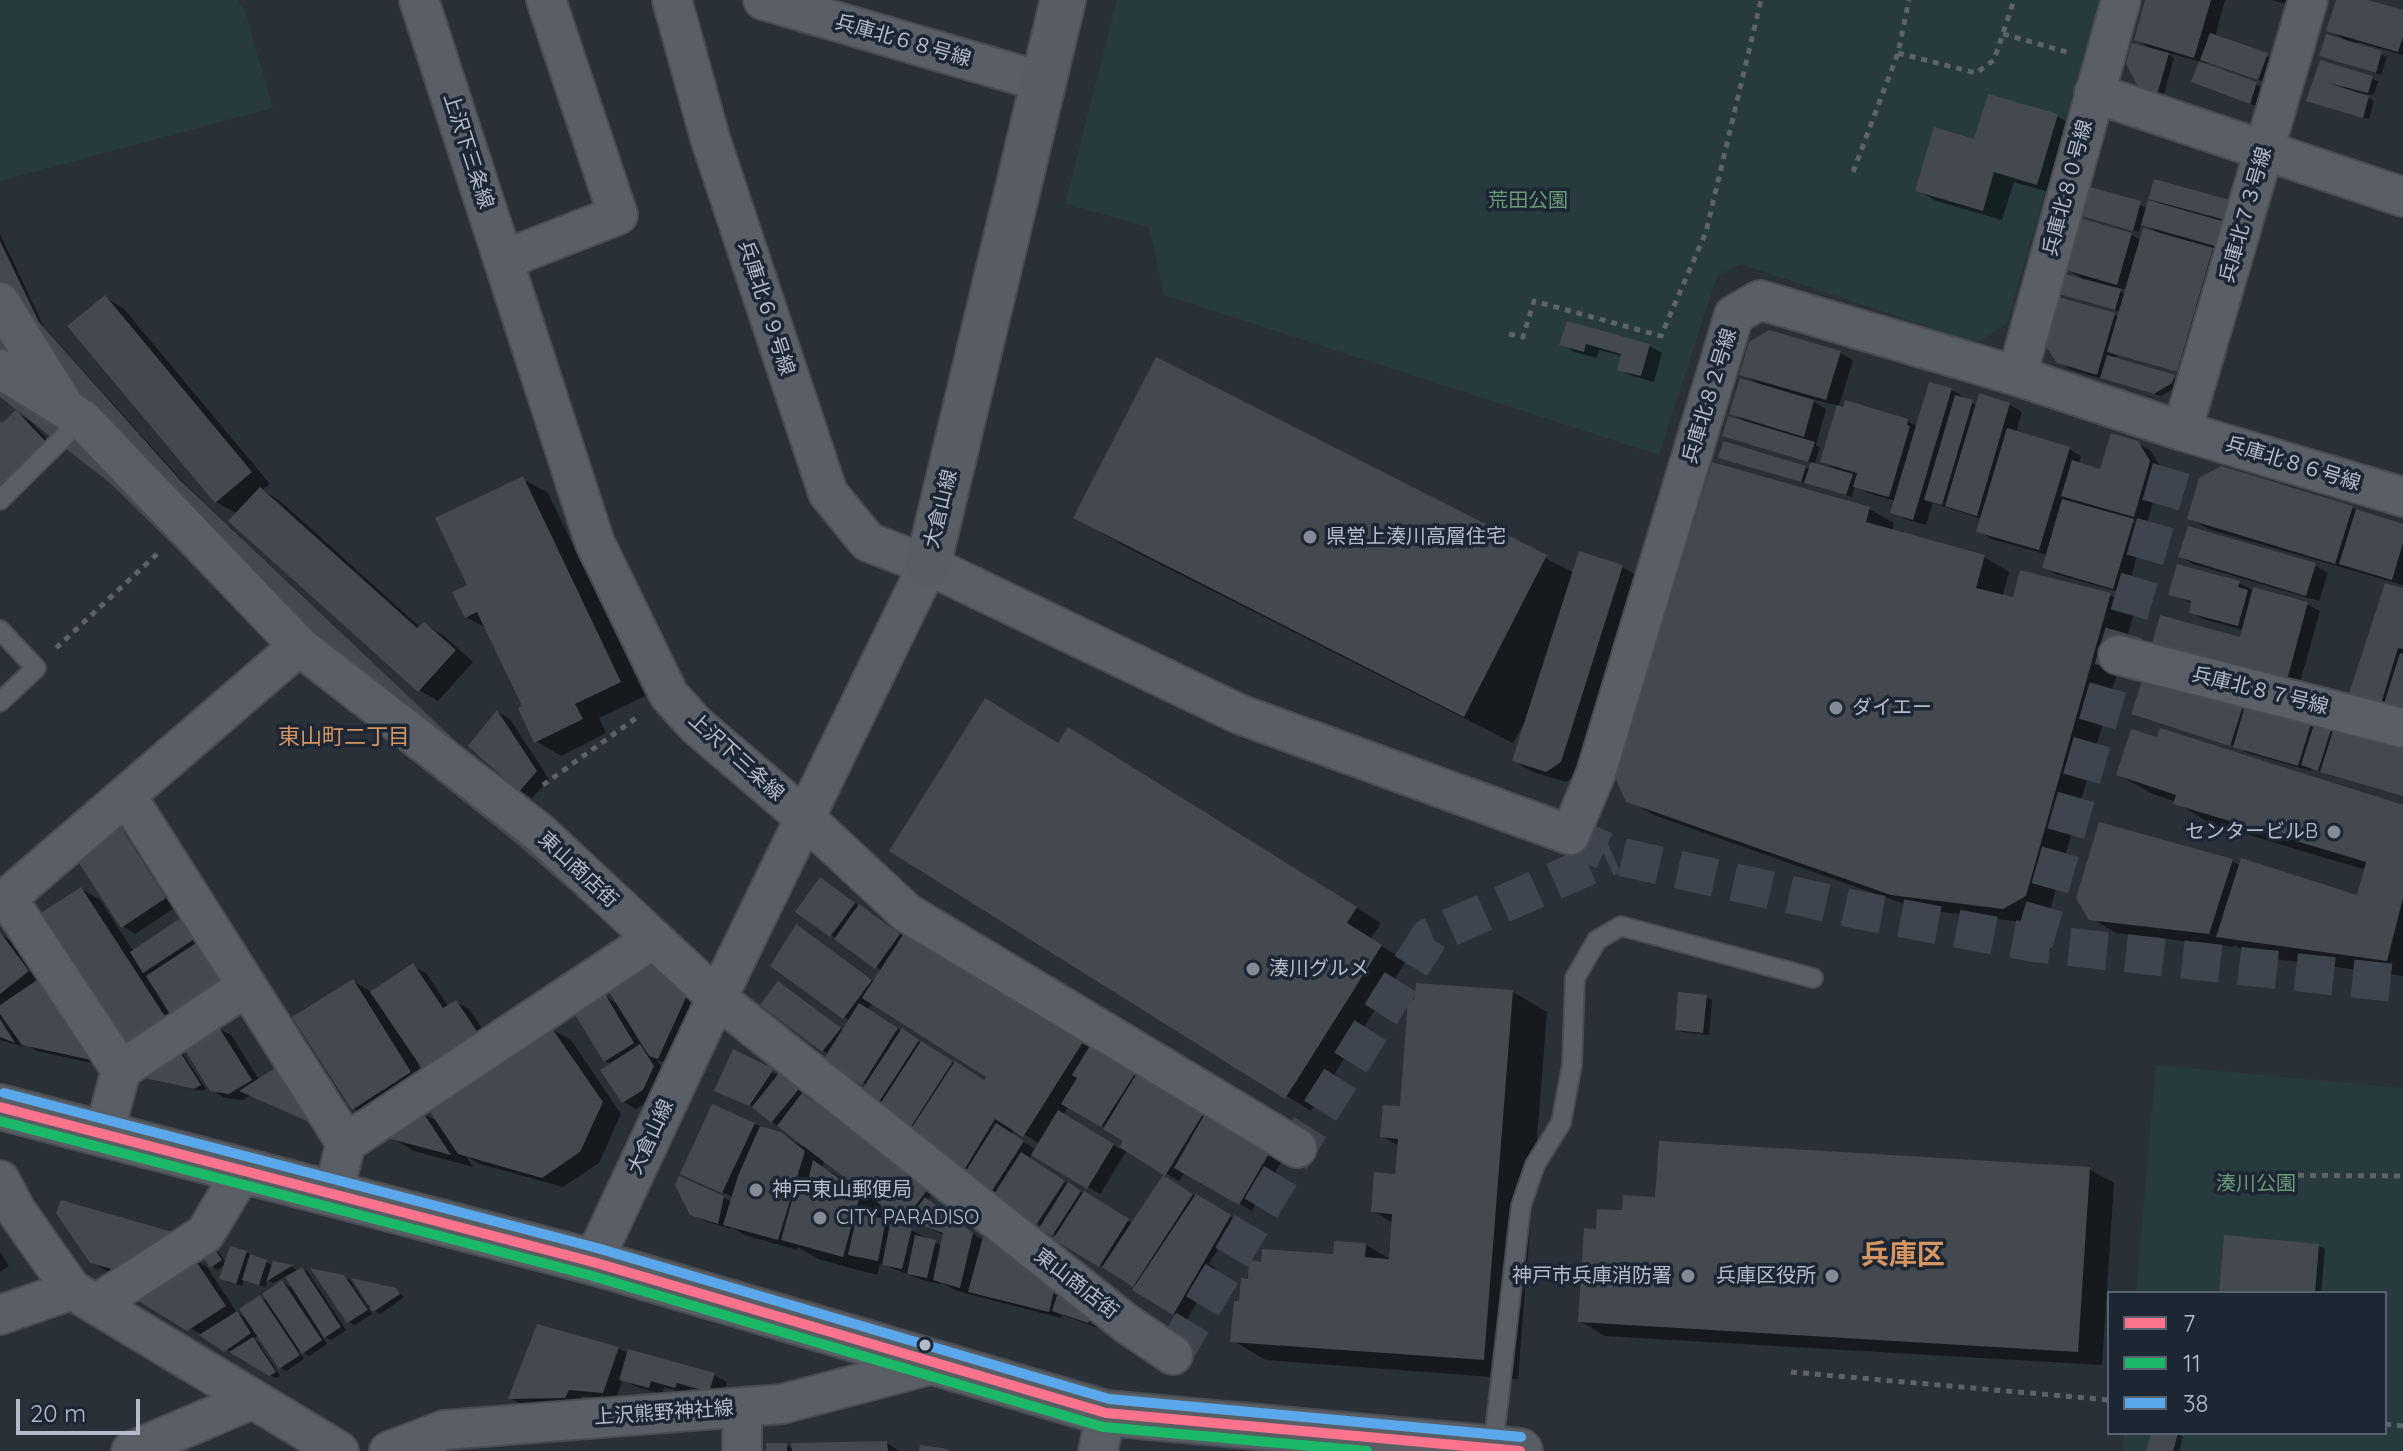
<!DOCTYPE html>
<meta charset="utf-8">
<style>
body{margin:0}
#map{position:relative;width:2403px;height:1451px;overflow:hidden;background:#2a3038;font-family:Quicksand,sans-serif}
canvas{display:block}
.legend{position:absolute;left:2107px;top:1291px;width:280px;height:144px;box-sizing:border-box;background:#1d2633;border:2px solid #59626f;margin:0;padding:10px 14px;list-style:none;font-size:24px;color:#b4bcc9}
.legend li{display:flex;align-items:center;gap:16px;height:40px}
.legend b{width:40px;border:2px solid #59626f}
.scale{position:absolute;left:16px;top:1399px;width:124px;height:36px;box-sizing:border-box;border:4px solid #b4bcc9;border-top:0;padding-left:10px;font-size:24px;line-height:28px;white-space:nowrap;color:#b4bcc9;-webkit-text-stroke:6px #1d2633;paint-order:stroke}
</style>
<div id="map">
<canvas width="2403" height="1451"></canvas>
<ul class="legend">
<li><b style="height:10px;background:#fc738d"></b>7</li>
<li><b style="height:10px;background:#1ab867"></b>11</li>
<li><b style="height:10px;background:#5aa8eb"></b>38</li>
</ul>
<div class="scale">20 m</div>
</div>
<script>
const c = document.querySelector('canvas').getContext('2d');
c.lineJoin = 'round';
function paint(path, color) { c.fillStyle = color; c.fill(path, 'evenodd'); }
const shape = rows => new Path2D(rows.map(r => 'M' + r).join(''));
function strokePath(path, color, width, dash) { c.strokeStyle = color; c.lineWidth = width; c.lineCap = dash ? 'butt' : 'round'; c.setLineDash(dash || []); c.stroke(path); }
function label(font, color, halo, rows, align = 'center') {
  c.font = font + ' Quicksand,"Noto Sans JP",sans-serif'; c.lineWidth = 7; c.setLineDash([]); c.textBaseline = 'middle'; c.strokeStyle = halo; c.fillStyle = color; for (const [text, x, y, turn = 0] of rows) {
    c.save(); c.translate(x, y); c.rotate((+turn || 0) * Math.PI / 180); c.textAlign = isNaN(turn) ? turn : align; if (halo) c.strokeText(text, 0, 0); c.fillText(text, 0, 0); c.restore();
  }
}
const green = shape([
 [0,0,237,0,245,11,273,108,0,181],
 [1117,0,2100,0,2007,324,1976,343,1741,264,1717,276,1659,455,1164,295,1149,227,1065,204],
 [2156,1065,2403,1088,2403,1451,2122,1451,2124,1433,2385,1433,2385,1293,2136,1293]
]);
const shadow = shape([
 [2147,0,2225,0,2215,37,2272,58,2264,82,2207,62,2206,66,2262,87,2256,106,2199,85,2201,62,2165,52,2174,58,2163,97,2148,93,2152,49,2136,39],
 [2272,0,2300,0,2298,8],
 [2338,0,2362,0,2403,13,2403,55,2358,42,2357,46,2387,57,2381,75,2322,55,2349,42,2329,30],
 [2321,63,2378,81,2374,95,2362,94,2374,101,2369,119,2314,103],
 [2057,116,2076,127,2056,194,2014,182,2002,220,1936,201,1917,190,1976,141],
 [2155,181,2230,222,2216,219,2234,230,2228,251,2208,247,2218,253,2183,374,2117,355,2115,360,2180,380,2178,386,2161,396,2072,370,2058,362,2114,314,2119,317,2120,312,2067,296,2085,280,2067,270,2081,221,2132,235,2141,240,2160,233,2141,223,2139,232,2084,216,2092,189,2148,208,2162,205,2150,198],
 [2115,287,2127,290,2125,294,2114,288],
 [0,234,44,327,187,486,541,822,700,1002,672,1065,657,1060,666,1074,656,1096,636,1109,623,1102,612,1064,605,1061,605,996,619,1005,648,962,661,968,112,483,0,394],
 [105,297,124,309,270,484,262,490,279,500,421,628,424,624,443,635,473,662,438,701,419,690,238,514,216,502],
 [1568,324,1649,346,1662,353,1654,382,1632,376,1619,369,1622,356,1599,350,1597,358,1574,352,1562,344],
 [1840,353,1853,360,1839,406,1807,398,1826,409,1816,445,1820,448,1814,465,1837,470,1822,461,1907,421,1918,427,1951,390,1964,397,1963,400,1977,405,1980,396,2010,405,2022,412,2016,433,2069,449,2081,456,2079,464,2102,471,2137,443,2151,451,2162,470,2147,523,2132,521,2145,528,2126,594,2056,574,2044,567,2048,555,1991,539,1979,531,1982,519,1955,510,1933,503,1926,525,1905,519,1893,512,1896,501,1868,493,1855,486,1852,497,1726,460,1805,467,1810,470,1812,463,1724,435,1748,423,1731,413,1760,384,1741,374],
 [1157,359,1574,573,1622,567,1641,578,1580,772,1566,782,1533,772,1514,761,1526,724,1524,723,1513,743,1124,546,1076,518],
 [16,413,29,420,59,451,0,508,0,422,4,424],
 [523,479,548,493,645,696,599,718,606,733,561,756,536,741,525,707,488,629,466,617,470,586],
 [2352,508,2403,526,2403,585,2208,529,2189,518],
 [1869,509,1894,523,1892,532,1984,557,2009,572,2002,597,2014,600,2110,595,2135,609,2050,910,2029,923,1918,909,1654,815,1628,800],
 [2180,557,2314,565,2328,573,2319,601,2193,564],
 [2239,583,2254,591,2307,604,2320,611,2298,690,2241,639,2243,630,2203,619,2191,612,2193,604,2171,594],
 [2403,590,2403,715,2370,707],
 [2145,677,2403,740,2403,794,2334,773,2334,777,2325,772,2312,769,2311,771,2248,753,2237,747,2139,717,2134,714],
 [498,712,510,719,549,779,532,798,520,790],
 [1093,744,1381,923,1370,939,1406,961,1311,1111,892,851,1059,745],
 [2119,775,2403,807,2403,976,2253,956,2235,945,2234,947,2116,933,2091,918,2232,861,2241,866,2359,897,2366,870,2209,823,2176,802,2153,794],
 [121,830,134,837,178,906,135,934,123,926],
 [826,883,904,937,972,974,1206,1117,1283,1159,1252,1211,1185,1172,1179,1181,1127,1150,1100,1194,1032,1154,1029,1159,1133,1224,1176,1184,1236,1220,1209,1264,1216,1268,1186,1321,1135,1290,1137,1287,1100,1265,991,1193,969,1170,862,1093,867,1085,826,1059,829,1054,823,1051,778,983,844,1031,850,1021,844,1017,797,927,875,982,882,971,798,912],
 [873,1002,989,1076,985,1082,867,1010],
 [1069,1106,1125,1140,1120,1149,1063,1115],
 [1015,1129,1040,1144,1036,1150,1011,1134],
 [81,889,100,900,134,952,186,918,214,949,146,1063],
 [0,934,34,954,105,1066,37,1051,22,1042,25,1047,0,1040],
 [413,966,426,973,449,1007,456,1002,469,1009,490,1040,437,1076,417,1064,429,1083,372,1119,353,1108,353,981,373,993],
 [1418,985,1513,992,1547,1012,1518,1379,1266,1360,1232,1340,1241,1303,1250,1281,1263,1264,1335,1257,1366,1245,1390,1259,1393,1223,1373,1211,1397,1176,1399,1146,1382,1136,1402,1108],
 [1706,997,1712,1000,1709,1035,1682,1032,1677,1029],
 [218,1028,231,1035,260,1081,331,1132,251,1095,243,1100,225,1098,212,1090],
 [551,1029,571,1040,621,1114,599,1163,563,1187,480,1164,466,1156,473,1167,414,1151,388,1136,422,1113,440,1123],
 [177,1049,182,1052,206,1089,201,1091,157,1081],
 [734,1052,785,1079,803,1093,801,1095,932,1193,927,1201,984,1241,1106,1317,1101,1329,1062,1315,1061,1318,979,1297,955,1290,941,1282,940,1284,922,1280,887,1266,880,1264,877,1275,818,1259,798,1247,797,1250,745,1235,731,1227,731,1229,705,1221,691,1213,723,1197,732,1202,733,1197,695,1180,754,1124,780,1133,803,1147,804,1145,772,1122,759,1108,720,1092],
 [825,1160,854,1182,852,1184,822,1167],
 [882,1203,910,1224,912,1220,944,1235,942,1246,911,1230,891,1224,893,1216,880,1209],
 [2089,1169,2114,1183,2102,1365,1605,1336,1580,1321,1598,1231,1624,1213,1657,1199],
 [2319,1246,2325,1249,2321,1293,2221,1293],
 [212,1247,218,1251,226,1263,246,1252,273,1266,292,1267,298,1271,302,1269,308,1272,346,1330,331,1340,320,1333,327,1344,309,1356,298,1350,304,1359,286,1371,280,1367,259,1335,253,1339,258,1342,280,1376,276,1378,136,1297,126,1282,91,1262],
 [204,1254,212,1266,217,1270,226,1264,221,1278,227,1282,242,1286,244,1279,265,1287,268,1280,273,1283,286,1276,295,1290,282,1282,270,1303,260,1297,249,1320,237,1313,207,1267,194,1260],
 [0,1252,9,1266,0,1272],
 [343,1277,350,1280,367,1306,396,1290,404,1297,380,1314,367,1306,372,1314,355,1325,349,1322],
 [618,1348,628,1354,714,1375,727,1382,722,1397,690,1388,688,1394,664,1387,662,1394,634,1386,623,1379,616,1399,582,1396,578,1404,522,1405,510,1398],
 [2153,1433,2176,1433,2183,1437,2179,1451,2148,1451],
 [887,1443,899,1451,768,1451,786,1445,794,1449]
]);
const building = shape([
 [2145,0,2211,0,2194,58,2134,40],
 [2336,0,2368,0,2403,10,2403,37,2398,52,2326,31],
 [2210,33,2268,53,2258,80,2200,60],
 [2326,34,2382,51,2376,73,2319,56],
 [2132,43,2169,53,2157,95,2140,91,2126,63],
 [2320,60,2373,76,2368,93,2325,82,2369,96,2363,118,2306,101],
 [2199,61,2257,82,2250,104,2191,82],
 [1988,94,2058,114,2037,185,1994,172,1983,211,1915,191,1934,127,1974,139],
 [2154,179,2230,200,2225,220,2148,199],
 [2090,187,2141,201,2133,231,2082,216],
 [2148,200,2222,221,2215,246,2141,225],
 [2080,218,2132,233,2117,285,2065,270],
 [2143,228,2213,248,2177,372,2107,352],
 [0,241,39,322,181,481,535,816,695,999,516,843,361,720,224,595,111,484,0,397],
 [2065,274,2121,289,2115,310,2059,294],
 [105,295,252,472,215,503,67,326],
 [2058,297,2115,313,2097,375,2057,363,2044,344],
 [1567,321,1650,344,1641,376,1617,370,1621,354,1586,344,1584,352,1559,345],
 [1769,330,1841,351,1826,400,1739,375,1749,342],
 [2107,355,2175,375,2172,383,2154,394,2100,378],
 [1156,357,1547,555,1464,717,1073,518],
 [1740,378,1814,400,1804,437,1729,414],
 [1929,382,1952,388,1913,520,1890,513],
 [1979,393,2010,403,1977,516,1945,506],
 [1955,395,1973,400,1942,505,1924,500],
 [1845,400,1908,419,1907,425,1910,426,1889,497,1853,487,1857,473,1820,462,1837,405,1843,407],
 [16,410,47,443,0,489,0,420,2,423],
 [1728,416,1815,442,1808,462,1722,436],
 [2007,428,2070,447,2039,550,1976,532],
 [2111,433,2138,441,2150,461,2134,517,2061,496,2072,460,2100,469],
 [1723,441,1806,466,1801,482,1718,458],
 [1712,462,1870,507,1866,522,1985,555,1976,588,2013,597,2020,570,2111,593,2026,896,2003,909,1891,895,1626,802,1615,778],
 [1811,462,1853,474,1846,495,1804,483],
 [2221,466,2353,506,2335,564,2187,519,2199,478],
 [523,476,621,682,575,704,583,719,534,743,518,708,522,706,477,612,465,618,452,592,467,585,435,518],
 [260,487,417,628,424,622,456,650,418,692,228,521],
 [2062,499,2134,519,2113,589,2042,568],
 [2356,509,2403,524,2403,543,2392,580,2339,564],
 [2188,526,2316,563,2306,596,2178,557],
 [1579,551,1623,565,1561,762,1546,772,1512,761],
 [2177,564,2240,581,2238,587,2248,590,2238,626,2189,613,2191,601,2168,595],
 [2385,583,2403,588,2403,649,2398,648,2380,707,2348,697],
 [2253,587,2308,602,2286,684,2151,647,2160,615,2240,637],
 [2400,653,2403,654,2403,713,2383,707],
 [2144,675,2245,700,2230,746,2131,714],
 [985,698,1058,743,1068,727,1357,907,1347,923,1382,945,1285,1099,889,851],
 [2246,702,2313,717,2298,766,2233,747],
 [497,710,537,771,519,792,468,746],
 [2316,718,2333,723,2318,771,2301,765],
 [2336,721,2403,738,2403,796,2320,772],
 [2160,728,2403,805,2403,898,2387,961,2216,937,2241,858,2357,895,2366,862,2173,804,2176,795,2116,775,2131,729,2157,737],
 [2099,822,2233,859,2209,934,2089,920,2076,898],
 [121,827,166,898,121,928,75,857],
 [820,877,855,903,830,937,795,912],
 [81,887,170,1024,125,1053,36,916],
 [859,904,900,934,875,969,834,939],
 [185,915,199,936,143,973,130,952],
 [796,924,872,980,843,1019,770,966],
 [906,930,1083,1042,1023,1137,995,1119,964,1170,909,1132,955,1061,984,1080,986,1077,862,998],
 [0,932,29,971,0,994],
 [202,939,230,983,173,1019,146,976],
 [648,960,687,995,658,1059,649,1056,606,987],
 [413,963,443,1008,456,1000,478,1033,423,1070,370,992],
 [49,972,103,1052,91,1060,22,1045,0,1014,0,1005],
 [353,979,411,1072,352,1110,292,1017],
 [778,981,841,1028,822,1052,760,1005],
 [1416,983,1513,990,1484,1360,1230,1342,1234,1301,1239,1301,1241,1278,1248,1279,1249,1260,1261,1262,1262,1249,1333,1254,1334,1241,1366,1243,1365,1257,1389,1259,1392,1214,1371,1212,1374,1172,1395,1174,1398,1139,1380,1137,1383,1105,1400,1106,1408,999,1414,1000],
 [1678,992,1707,995,1703,1033,1675,1030],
 [605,994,634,1043,604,1062,574,1013],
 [859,1003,898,1028,862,1085,823,1060],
 [0,1019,15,1043,0,1037],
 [218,1026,252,1080,229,1094,210,1091,183,1047],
 [551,1027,603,1102,580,1152,542,1178,458,1154,428,1109],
 [902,1028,919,1040,877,1105,859,1094],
 [921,1041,953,1061,907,1133,877,1109],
 [640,1044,654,1066,643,1090,622,1103,600,1070],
 [1091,1044,1136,1072,1101,1127,1061,1104,1077,1078,1072,1075],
 [177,1047,201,1085,194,1089,149,1079,142,1069],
 [733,1049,774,1069,749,1106,714,1091],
 [278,1066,316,1125,239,1091],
 [779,1073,799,1089,771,1123,752,1107],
 [1137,1073,1203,1114,1165,1176,1119,1147,1123,1141,1103,1129],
 [802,1093,928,1189,903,1222,777,1126],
 [712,1104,755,1123,722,1193,680,1174],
 [1058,1110,1114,1144,1087,1189,1031,1155],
 [422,1111,451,1155,387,1138],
 [1206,1112,1271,1150,1239,1205,1174,1168],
 [996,1123,1024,1141,990,1194,962,1177],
 [760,1126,781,1132,805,1151,778,1240,723,1225,738,1176],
 [1659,1141,2090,1167,2078,1352,1578,1322,1584,1228,1596,1229,1597,1209,1622,1210,1623,1195,1655,1197],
 [1021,1152,1065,1181,1036,1225,994,1194],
 [813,1160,847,1184,845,1191,860,1195,843,1257,781,1240,797,1182,807,1185],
 [1163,1175,1193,1194,1133,1287,1102,1267],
 [679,1176,724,1196,718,1224,690,1215,675,1185],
 [1068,1182,1081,1191,1052,1236,1039,1228],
 [1084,1191,1129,1219,1099,1267,1053,1239],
 [1196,1194,1231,1215,1173,1315,1132,1290],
 [925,1197,973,1233,960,1288,933,1280,943,1233,908,1220],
 [61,1200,173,1232,115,1270,90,1263,56,1213],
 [857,1214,886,1219,878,1261,848,1255],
 [890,1224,912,1228,902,1269,882,1265],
 [915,1235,936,1240,927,1278,907,1274],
 [2224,1235,2319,1244,2315,1293,2219,1293],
 [983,1237,1056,1283,1049,1312,968,1292],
 [212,1245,222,1260,210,1268,201,1253],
 [230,1246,247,1251,236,1284,219,1279],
 [250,1254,267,1260,259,1285,242,1280],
 [194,1258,226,1306,187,1331,132,1297],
 [273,1261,293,1265,266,1282],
 [302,1267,341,1327,324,1338,285,1277],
 [310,1268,344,1275,368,1310,347,1323],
 [351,1278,396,1288,400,1294,373,1312],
 [282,1280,322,1340,302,1354,262,1294],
 [1060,1286,1095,1308,1088,1323,1052,1311],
 [260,1295,300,1355,279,1369,239,1309],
 [237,1311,251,1333,224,1352,199,1335],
 [537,1324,619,1347,603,1393,569,1390,565,1398,508,1399],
 [253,1337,276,1372,269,1376,229,1352],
 [628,1349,715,1373,709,1392,677,1383,675,1388,651,1381,649,1388,619,1380],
 [2151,1433,2178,1433,2173,1451,2146,1451],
 [887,1441,888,1451,792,1451,791,1443],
 [766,1443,787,1443,787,1451,766,1451],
 [920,1445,948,1449,948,1451,919,1451]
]);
const streetTunnel = shape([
 [1570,835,1613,855,1863,911,2034,943,2403,984],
 [2034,943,2182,431],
 [1173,1355,1297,1148,1429,937,1613,855]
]);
const path = shape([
 [2003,34,2067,52],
 [1898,53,1976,73,1994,60,2014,0],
 [1853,172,1898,53,1909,0],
 [1509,334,1523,337,1534,301,1661,336,1706,232,1761,0],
 [56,648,157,554],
 [543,785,636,718],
 [2238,1175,2403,1176],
 [1791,1372,2109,1400],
 [2385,1424,2403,1426]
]);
const lane = shape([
 [0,500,82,419],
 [0,630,36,668,0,702],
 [1493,1448,1521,1206,1535,1165,1561,1123,1572,1065,1575,978,1597,940,1621,926,1813,978]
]);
const street = shape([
 [419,0,595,543,669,695,696,725,805,818,907,913,1297,1148],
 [672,0,710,138,828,493,868,542,928,565,1239,714,1570,835,1596,773,1734,315,1760,300,2017,376,2182,431,2403,497],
 [763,0,1043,82],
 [2094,93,2403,197],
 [503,260,618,215,546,0],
 [0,302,62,402],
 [0,369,82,419,299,646,540,833,717,998,1127,1324,1173,1355],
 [2017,376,2121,0],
 [2182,431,2308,0],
 [2118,655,2403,728],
 [126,795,346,1143],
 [7,898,121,1070],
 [0,904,299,646],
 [724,984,928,565],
 [104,1134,121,1070,247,986],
 [0,1180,17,1212,72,1290,339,1451],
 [333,1194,346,1143,653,939],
 [593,1262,710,1012],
 [96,1304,205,1234,243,1170],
 [0,1315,72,1290],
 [131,1451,253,1399],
 [389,1451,444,1430,782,1404,938,1363],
 [742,1451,742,1407],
 [1098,1451,1106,1413]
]);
const secondary = shape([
 [928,565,1063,0],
 [0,1107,593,1262,1106,1413,1520,1451]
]);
const bus1 = shape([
 [0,1107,593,1262,1106,1413,1520,1451]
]);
const bus2 = shape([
 [0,1121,589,1275,1103,1427,1367,1451]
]);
const bus3 = shape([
 [4,1093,597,1248,1109,1399,1521,1437]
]);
const markers = [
 [1310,537,8,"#848b96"],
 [1836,708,8,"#848b96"],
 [2334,832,8,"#848b96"],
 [1253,969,8,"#848b96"],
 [756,1190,8,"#848b96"],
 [820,1218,8,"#848b96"],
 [1688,1276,8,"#848b96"],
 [1832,1276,8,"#848b96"],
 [925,1345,7,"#b4bcc9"]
];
const streetNames = [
 ["兵庫北６８号線",903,41,16],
 ["上沢下三条線",468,151,72],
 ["兵庫北８０号線",2068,188,-75],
 ["兵庫北７３号線",2246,215,-74],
 ["兵庫北６９号線",766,308,72],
 ["兵庫北８２号線",1710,396,-73],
 ["兵庫北８６号線",2293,464,17],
 ["大倉山線",941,509,-76],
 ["兵庫北８７号線",2260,691,14],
 ["上沢下三条線",736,757,42],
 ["東山商店街",578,870,43],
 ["大倉山線",651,1137,-65],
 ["東山商店街",1076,1284,38],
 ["上沢熊野神社線",664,1413,-4]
];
const parkNames = [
 ["荒田公園",1528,201],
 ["湊川公園",2256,1184]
];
const poiNames = [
 ["県営上湊川高層住宅",1326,537],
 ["ダイエー",1852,708],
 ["センタービルB",2318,832,"right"],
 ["湊川グルメ",1269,969],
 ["神戸東山郵便局",772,1190],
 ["CITY PARADISO",836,1218],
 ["神戸市兵庫消防署",1672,1276,"right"],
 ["兵庫区役所",1816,1276,"right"]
];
const neighbourhoodNames = [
 ["東山町二丁目",344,737]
];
const districtNames = [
 ["兵庫区",1903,1256]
];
paint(green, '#273a3e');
paint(shadow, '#0007');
paint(building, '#444950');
strokePath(streetTunnel, '#3f454e', 38, [38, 19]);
strokePath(lane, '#484c53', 22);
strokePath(street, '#484c53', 42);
strokePath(secondary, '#484c53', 48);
strokePath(path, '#5d636a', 5, [6, 6]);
strokePath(lane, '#5a5e66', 18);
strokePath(street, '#5a5e66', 38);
strokePath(secondary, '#595d64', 44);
strokePath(bus1, '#fc738d', 10);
strokePath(bus2, '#1ab867', 10);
strokePath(bus3, '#5aa8eb', 10);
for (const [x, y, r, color] of markers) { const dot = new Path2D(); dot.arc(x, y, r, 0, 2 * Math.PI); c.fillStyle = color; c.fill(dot); strokePath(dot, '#1d2633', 3); }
label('20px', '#b4bcc9', '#1d2633', streetNames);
label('20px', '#6b9a76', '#1d2633', parkNames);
label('20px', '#b4bcc9', '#1d2633', poiNames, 'left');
label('22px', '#d59563', '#1d2633', neighbourhoodNames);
label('bold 28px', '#d59563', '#1d2633', districtNames);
</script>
